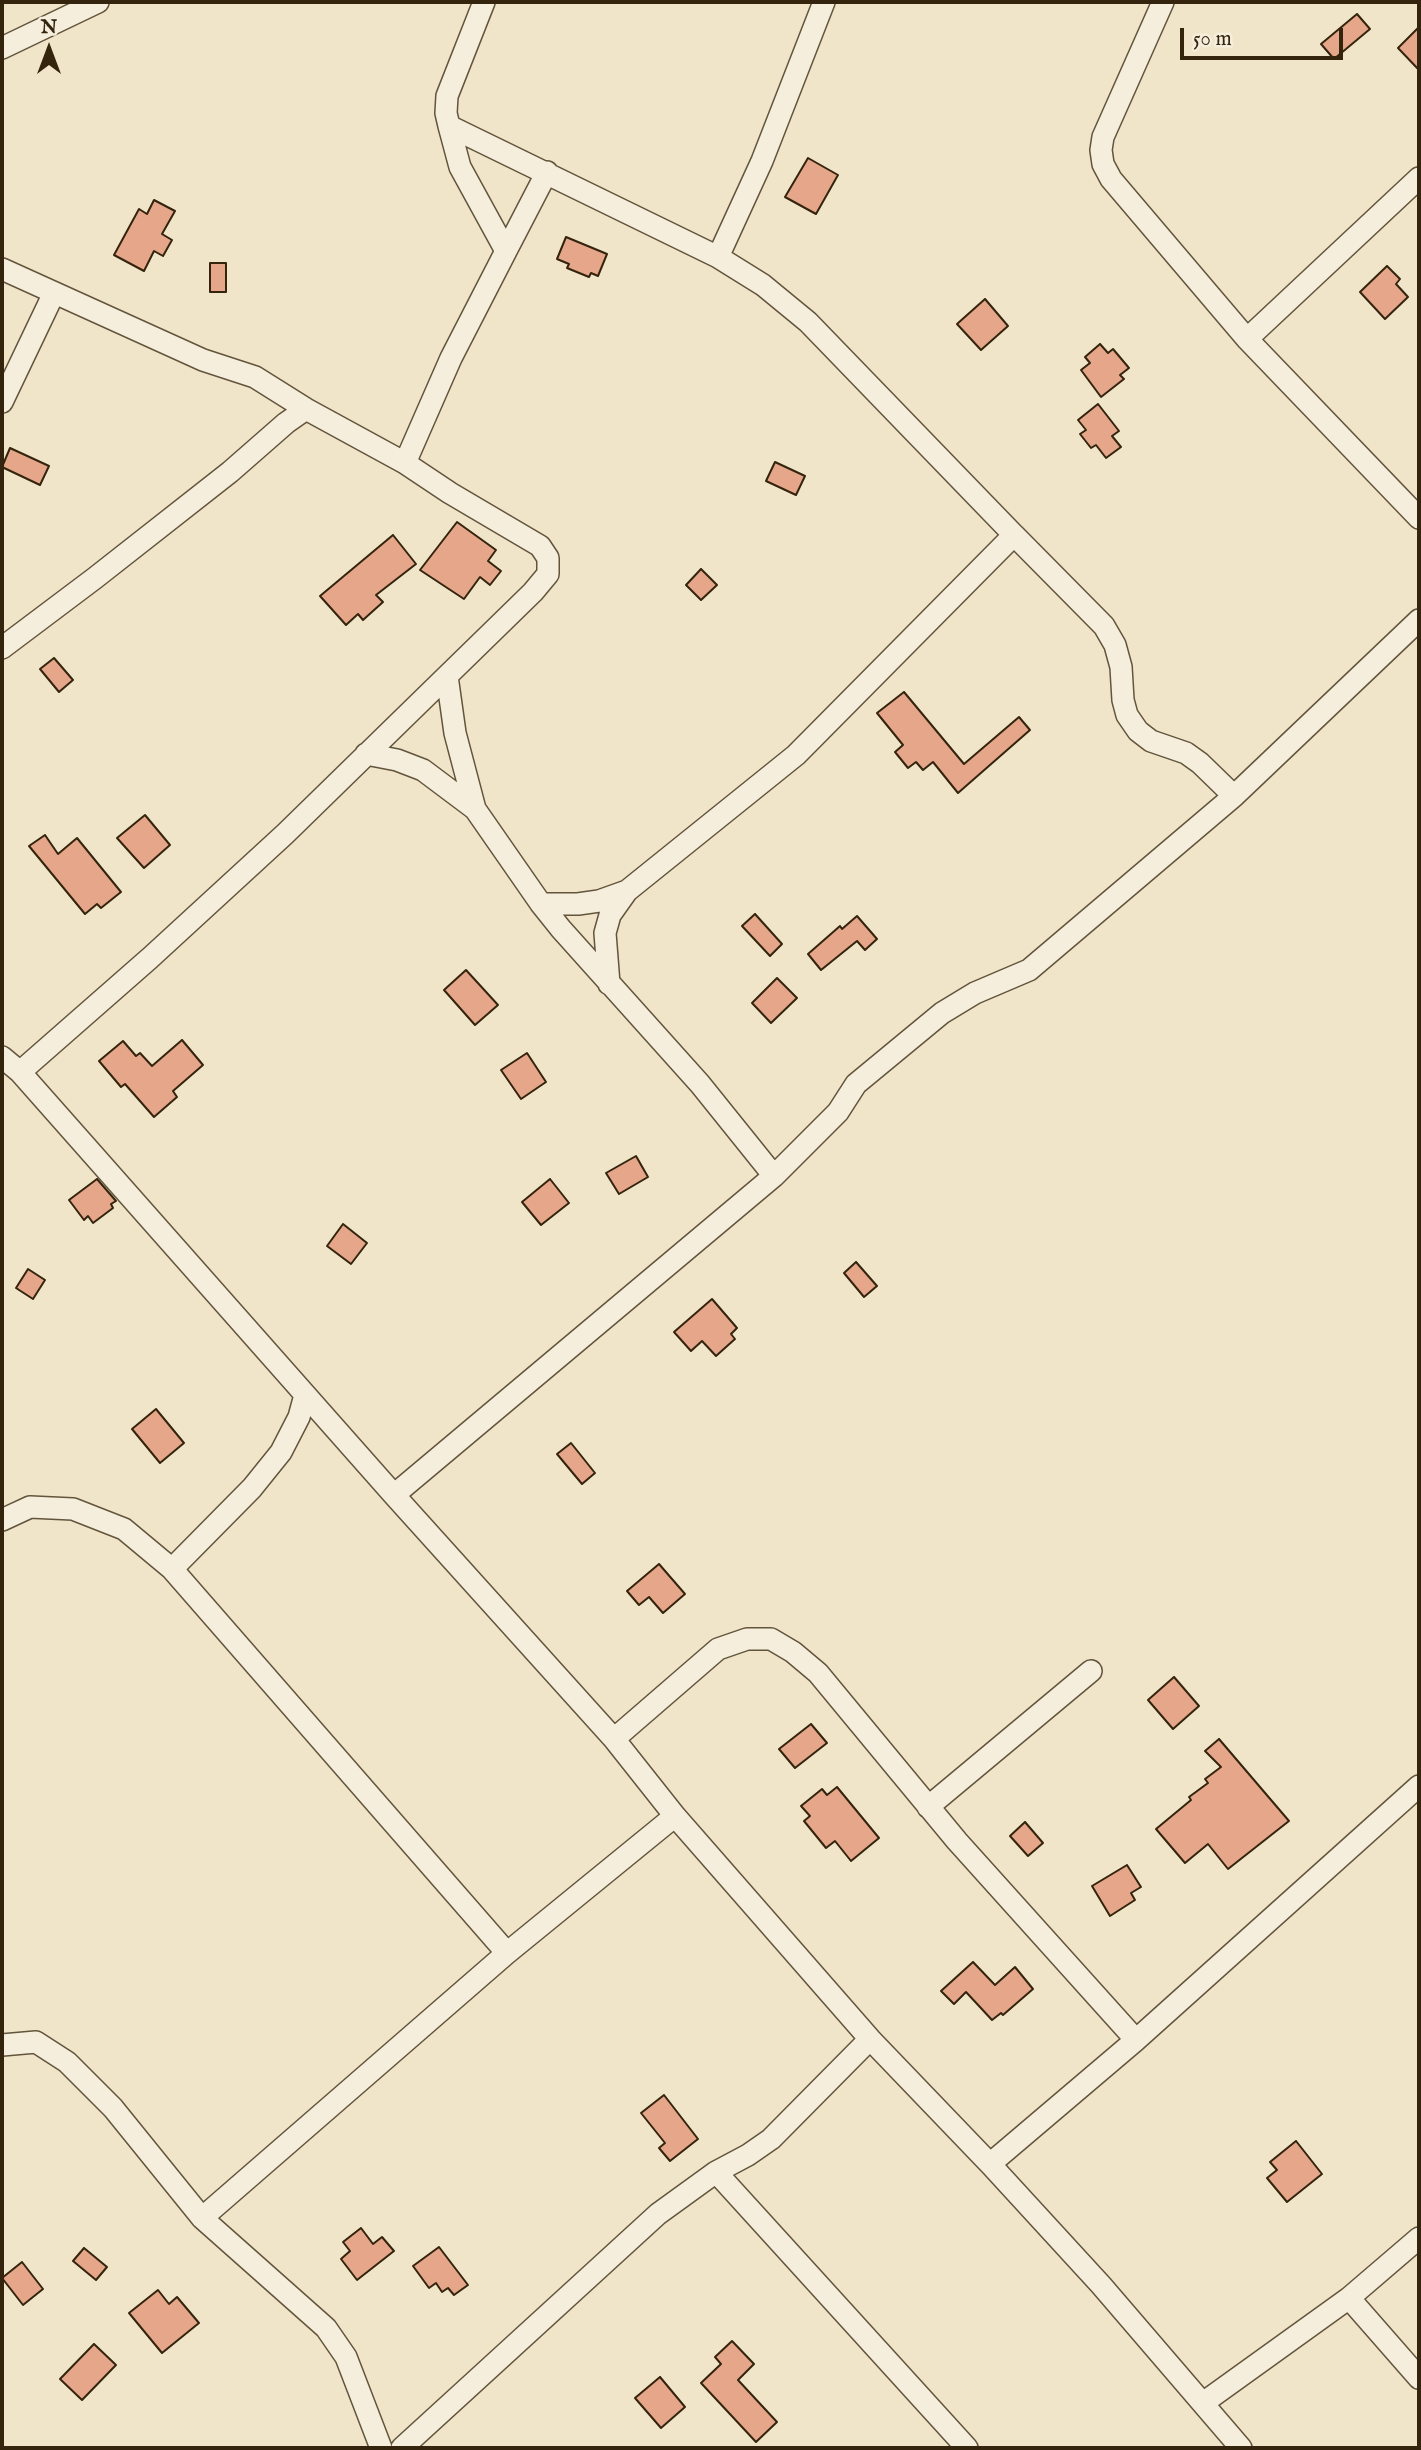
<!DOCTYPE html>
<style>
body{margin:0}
#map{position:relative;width:1421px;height:2450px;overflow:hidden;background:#f0e5c9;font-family:"IM FELL English",serif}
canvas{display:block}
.frame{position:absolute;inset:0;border:4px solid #34240d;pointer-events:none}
.north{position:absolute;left:14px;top:14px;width:70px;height:70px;-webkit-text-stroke:5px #f5eedc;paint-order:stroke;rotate:0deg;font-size:19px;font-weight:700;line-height:28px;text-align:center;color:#34240d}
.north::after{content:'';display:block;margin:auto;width:24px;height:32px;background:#34240d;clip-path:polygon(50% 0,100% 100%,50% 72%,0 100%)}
.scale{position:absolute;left:1180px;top:28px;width:163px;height:32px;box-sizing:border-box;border:4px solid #34240d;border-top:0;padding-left:9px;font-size:21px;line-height:24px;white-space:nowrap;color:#34240d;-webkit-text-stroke:5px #f5eedc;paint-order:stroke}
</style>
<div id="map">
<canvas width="1421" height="2450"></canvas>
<div class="frame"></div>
<div class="north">N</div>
<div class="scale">50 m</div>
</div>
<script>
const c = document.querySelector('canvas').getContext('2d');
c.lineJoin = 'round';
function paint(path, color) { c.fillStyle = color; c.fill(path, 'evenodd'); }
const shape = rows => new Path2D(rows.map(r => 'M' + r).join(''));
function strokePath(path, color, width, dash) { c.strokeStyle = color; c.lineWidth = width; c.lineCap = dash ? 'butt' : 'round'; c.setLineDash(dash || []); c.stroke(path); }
const building = shape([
 [1357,14,1370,29,1334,59,1321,44,1357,14],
 [1419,27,1419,70,1398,48,1419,27],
 [808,158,838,175,816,214,785,197,808,158],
 [154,200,175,211,162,234,172,240,163,256,154,251,144,271,114,255,139,209,147,214,154,200],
 [566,237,607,254,598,276,591,273,589,277,567,268,569,264,557,259,566,237],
 [210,263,226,263,226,292,210,292,210,263],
 [1387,266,1400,279,1396,284,1408,297,1385,319,1360,292,1387,266],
 [985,299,1008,326,981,350,957,324,985,299],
 [1100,344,1108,353,1113,349,1129,368,1120,375,1124,379,1101,397,1081,370,1090,363,1085,357,1100,344],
 [1098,404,1119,431,1112,436,1121,447,1106,458,1096,445,1091,448,1080,434,1086,430,1078,420,1098,404],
 [10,448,49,466,40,485,2,467,10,448],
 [775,462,805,476,796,495,766,481,775,462],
 [457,522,496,550,488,561,501,571,490,585,480,577,464,599,420,570,457,522],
 [393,535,416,564,376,595,383,602,363,620,358,614,346,625,320,596,393,535],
 [701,569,717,585,701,600,686,585,701,569],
 [54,658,73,680,59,692,40,669,54,658],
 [904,692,964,764,1019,717,1030,730,958,793,933,762,923,770,916,762,908,768,895,752,903,745,877,713,904,692],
 [145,815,170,845,144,868,117,838,145,815],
 [45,835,58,854,77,838,121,892,101,908,97,904,85,914,29,846,45,835],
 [755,914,782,944,770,956,742,926,755,914],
 [857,916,877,939,865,950,857,941,821,970,808,954,840,926,842,929,857,916],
 [466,970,498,1005,475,1025,444,990,466,970],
 [777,978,797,998,771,1023,752,1003,777,978],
 [182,1040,203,1065,173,1091,177,1097,154,1117,125,1084,121,1087,99,1061,123,1041,136,1056,140,1053,152,1066,182,1040],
 [527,1053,546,1082,521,1099,501,1070,527,1053],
 [636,1156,648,1177,619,1194,606,1173,636,1156],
 [97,1179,116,1201,111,1204,113,1208,93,1223,88,1216,84,1220,69,1200,97,1179],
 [550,1179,569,1203,541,1225,522,1202,550,1179],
 [343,1224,367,1243,351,1264,327,1246,343,1224],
 [856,1262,877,1286,864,1297,844,1273,856,1262],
 [28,1269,45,1280,33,1299,16,1288,28,1269],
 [712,1299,737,1328,731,1334,735,1339,716,1356,702,1341,691,1351,674,1332,712,1299],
 [156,1409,184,1443,160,1463,132,1429,156,1409],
 [571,1443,595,1473,582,1484,557,1454,571,1443],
 [659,1564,685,1594,663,1613,649,1597,639,1605,627,1591,659,1564],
 [1174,1677,1199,1706,1173,1729,1148,1700,1174,1677],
 [811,1724,827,1743,795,1768,779,1749,811,1724],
 [1219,1739,1289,1821,1228,1869,1208,1844,1185,1863,1156,1829,1191,1800,1189,1797,1208,1783,1205,1779,1221,1767,1205,1751,1219,1739],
 [837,1787,879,1838,851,1861,835,1841,826,1848,804,1821,810,1816,801,1806,822,1789,827,1795,837,1787],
 [1025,1822,1043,1843,1028,1856,1010,1836,1025,1822],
 [1127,1865,1141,1887,1131,1893,1135,1900,1110,1916,1092,1886,1127,1865],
 [973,1962,995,1985,1015,1967,1033,1989,1003,2015,1001,2013,992,2020,966,1992,954,2004,941,1991,973,1962],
 [664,2095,698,2139,670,2161,659,2148,665,2143,641,2113,664,2095],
 [1296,2141,1322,2174,1287,2202,1267,2178,1277,2170,1270,2162,1296,2141],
 [361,2228,373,2244,382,2237,394,2251,357,2280,341,2259,350,2251,343,2242,361,2228],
 [439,2247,468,2285,454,2295,448,2288,442,2292,436,2283,429,2288,413,2266,439,2247],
 [84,2248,107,2267,96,2280,73,2261,84,2248],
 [22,2262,43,2289,23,2305,2,2278,22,2262],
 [158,2290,169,2304,177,2297,199,2323,162,2353,129,2313,158,2290],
 [732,2341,754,2364,738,2380,777,2422,756,2442,701,2383,721,2364,715,2357,732,2341],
 [94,2344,116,2365,82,2400,60,2379,94,2344],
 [660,2377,685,2407,661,2428,635,2398,660,2377]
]);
const minor = shape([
 [484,2,447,96,446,113,449,126,718,257,763,285,808,322,1014,535,796,755,627,891,599,901,578,904,541,904],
 [1163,2,1103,137,1101,150,1103,164,1111,179,1247,339,1419,518],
 [2,48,98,2],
 [506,251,547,172],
 [718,257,762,161,824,2],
 [2,269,203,360,255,377,306,409,405,463],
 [1247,339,1419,178],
 [2,402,54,293],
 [1014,535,1104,626,1115,645,1121,667,1123,700,1127,715,1138,731,1151,741,1186,753,1200,763,1234,796],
 [2,648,95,578,230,472,286,423,306,409],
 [447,676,455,733,475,809],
 [366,754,397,760,423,770,475,809,541,904,561,929,700,1084,774,1176],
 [609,984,605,933,610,915,627,891],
 [2,1057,20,1072,394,1495,614,1739,675,1816,870,2039,990,2164,1101,2285,1241,2448],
 [20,1072,150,958,285,834,533,592,548,574,548,558,540,546,450,493,405,463,451,358,506,251,460,167,449,126],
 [394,1495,774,1176,838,1112,856,1084,942,1013,975,993,1029,970,1234,796,1419,620],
 [2,1520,30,1507,73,1509,124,1529,172,1569,507,1953],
 [172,1569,252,1488,281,1452,299,1417,305,1395],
 [614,1739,718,1649,747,1639,771,1639,793,1652,818,1673,957,1841,1136,2040],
 [928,1807,1091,1671],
 [2,2045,36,2042,67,2062,113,2108,202,2218,326,2328,346,2357,381,2448],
 [990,2164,1136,2040,1419,1786],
 [716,2172,967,2448],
 [202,2218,507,1953,675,1816],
 [1349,2298,1419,2378],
 [1203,2403,1349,2298,1419,2238],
 [402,2448,658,2214,716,2172,748,2155,771,2139,870,2039]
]);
paint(building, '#e5a68a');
strokePath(building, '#34240d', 2);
strokePath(minor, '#63543c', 24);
strokePath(minor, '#f5eedc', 21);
</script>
